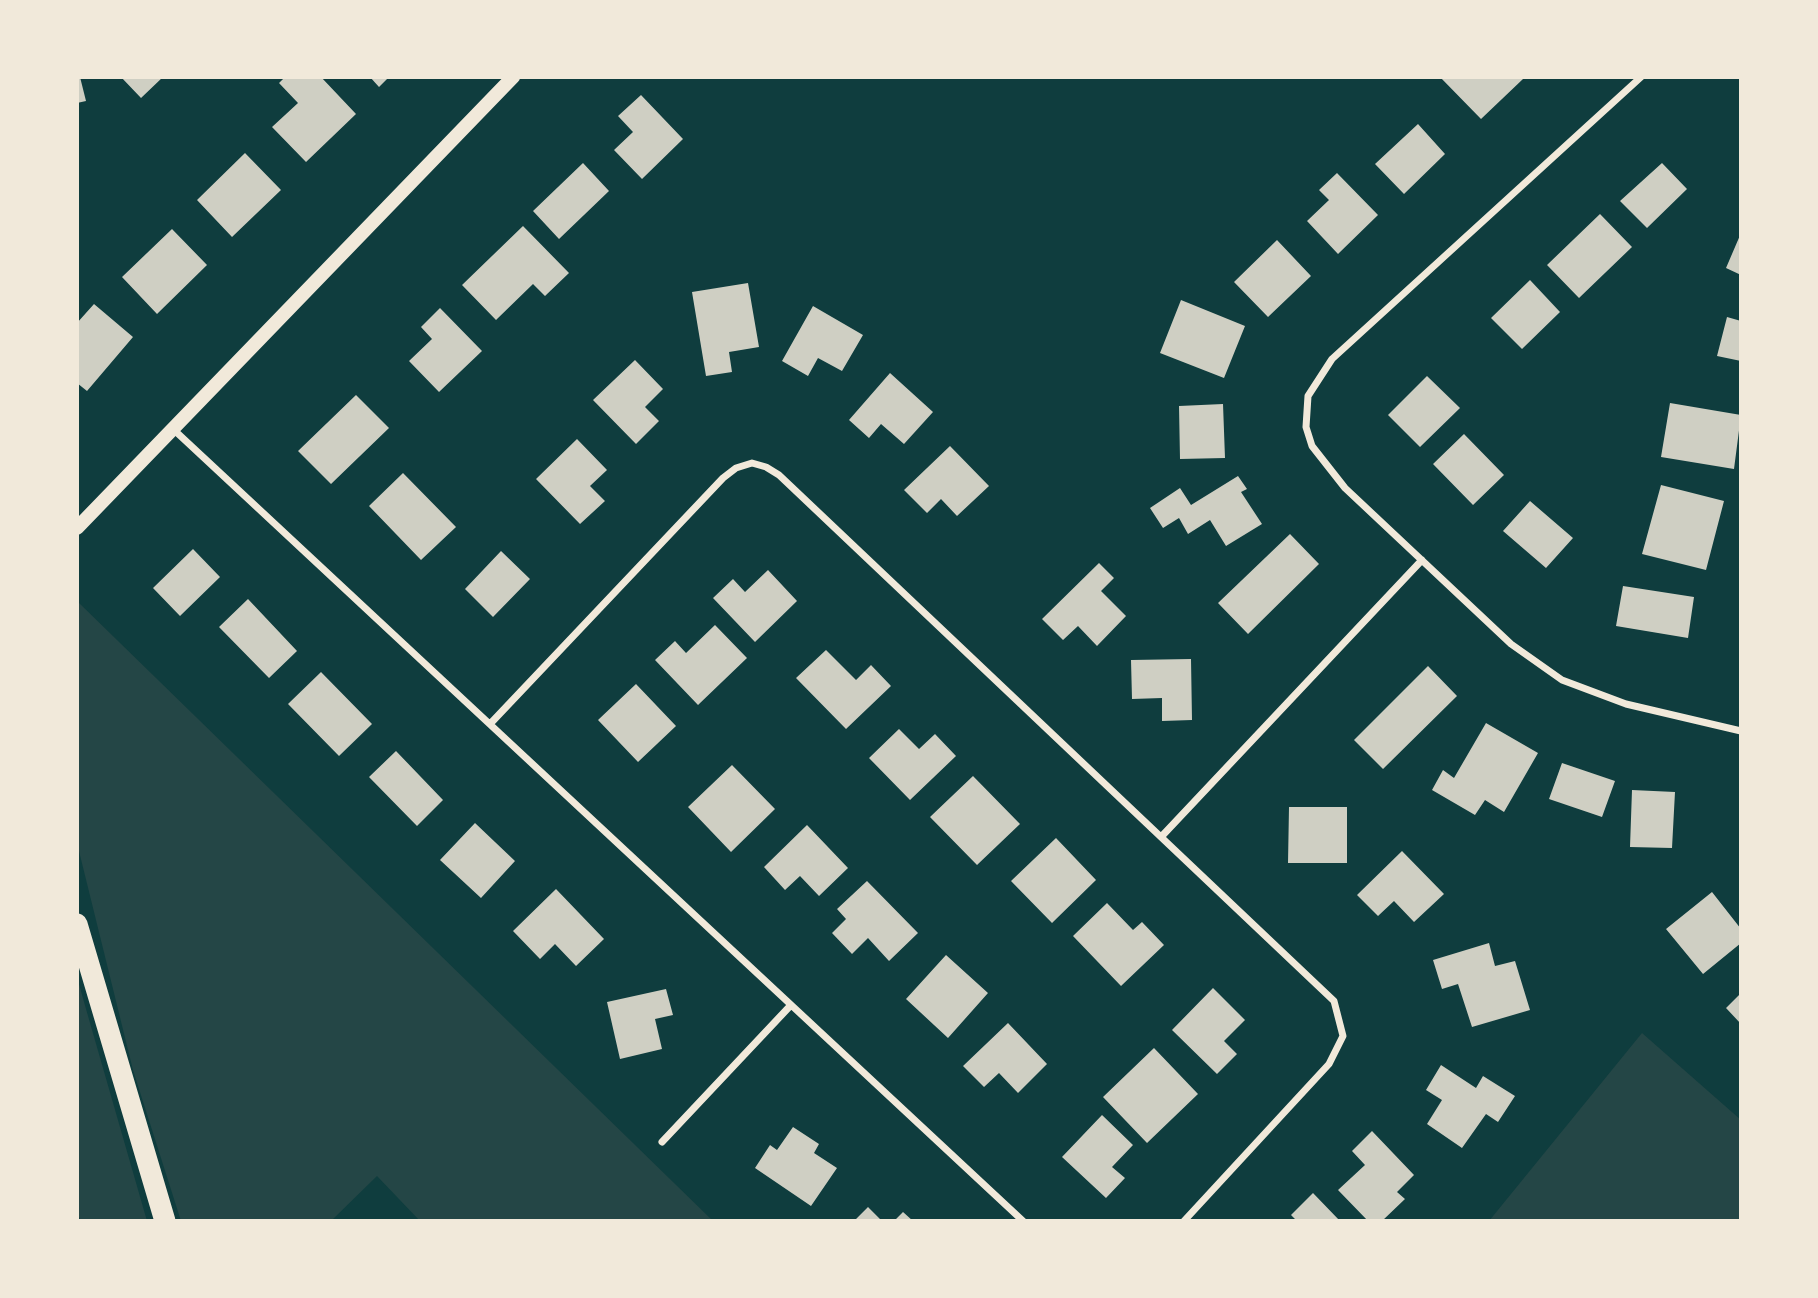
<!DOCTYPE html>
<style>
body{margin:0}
#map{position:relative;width:1818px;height:1298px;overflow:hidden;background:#0f3d3e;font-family:"Roboto Condensed",sans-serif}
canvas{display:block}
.frame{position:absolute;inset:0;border:79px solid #f1e9da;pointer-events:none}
</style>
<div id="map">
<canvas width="1818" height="1298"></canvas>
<div class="frame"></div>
</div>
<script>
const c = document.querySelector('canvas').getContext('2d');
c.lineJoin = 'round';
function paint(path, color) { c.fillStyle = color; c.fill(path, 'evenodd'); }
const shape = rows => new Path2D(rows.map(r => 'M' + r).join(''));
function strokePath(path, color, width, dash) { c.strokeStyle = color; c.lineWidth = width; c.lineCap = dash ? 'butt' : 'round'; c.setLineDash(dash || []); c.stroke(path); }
const green = shape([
 [77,601,713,1221,420,1221,377,1176,331,1221,181,1221,133,1070,77,843],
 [77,977,86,1009,147,1221,81,1221,77,1213],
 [1642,1033,1741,1120,1741,1221,1489,1221]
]);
const building = shape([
 [77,77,80,77,86,101,77,103],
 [121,77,163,77,141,98],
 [285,77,321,77,356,114,306,162,272,127,298,103,279,83],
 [370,77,389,77,379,87],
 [1440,77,1521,77,1523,79,1481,119],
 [641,95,683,139,642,179,614,150,633,132,618,116],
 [1418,124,1445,154,1404,194,1375,164],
 [245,153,281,190,232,237,197,200],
 [583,163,609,191,559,239,533,211],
 [1662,163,1687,189,1647,228,1620,201],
 [1337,173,1378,215,1338,254,1307,221,1329,200,1319,190],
 [1600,214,1632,247,1579,298,1547,265],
 [523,226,569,273,545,296,533,284,496,320,462,285],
 [172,229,207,265,157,314,122,277],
 [1741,233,1741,275,1726,268],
 [1277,240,1311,276,1268,317,1234,282],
 [1530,280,1560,312,1522,349,1491,318],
 [748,283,759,347,729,352,732,372,706,376,692,292],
 [1181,300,1245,326,1224,378,1160,353],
 [94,304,133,337,87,391,77,383,77,323],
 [813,306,863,335,842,371,818,358,808,376,782,361],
 [440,308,482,351,439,392,409,361,432,339,421,327],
 [1727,317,1741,321,1741,361,1717,356],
 [635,360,663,389,645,407,659,421,636,444,593,400],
 [890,373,933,412,904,444,881,424,869,438,849,420],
 [1427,376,1460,408,1420,447,1388,415],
 [356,395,389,428,331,484,298,451],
 [1670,403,1741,415,1734,469,1661,457],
 [1223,404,1225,458,1180,459,1179,406],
 [1464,434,1504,475,1473,505,1433,464],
 [577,439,607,470,590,486,605,501,580,524,536,479],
 [950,446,989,486,957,516,941,499,927,513,904,490],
 [403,473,456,527,421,560,369,506],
 [1238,476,1247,489,1241,492,1262,524,1226,546,1210,520,1188,534,1179,518,1163,528,1150,508,1180,488,1191,505],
 [1661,485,1724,501,1706,570,1642,554],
 [1530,501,1573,538,1546,568,1503,531],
 [1290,534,1319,564,1248,634,1218,603],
 [193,549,220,577,180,616,153,588],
 [501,551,530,579,493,617,465,589],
 [1099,563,1114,578,1101,591,1126,616,1097,646,1078,626,1063,640,1042,619],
 [768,570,797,601,755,642,713,598,733,579,745,592],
 [1623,586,1694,597,1688,638,1616,626],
 [248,599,297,651,269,678,219,627],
 [715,625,747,658,698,705,655,660,675,641,686,653],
 [826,650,856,680,871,665,891,686,846,729,796,678],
 [1191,659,1192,720,1162,721,1162,698,1132,699,1131,660],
 [1428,666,1457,696,1383,769,1354,740],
 [321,672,372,724,339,756,288,704],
 [636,684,676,726,638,762,598,720],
 [1486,723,1538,753,1504,812,1485,800,1475,815,1432,790,1443,770,1454,778],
 [899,729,919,749,935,734,956,756,910,800,869,758],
 [396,751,443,800,417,826,369,777],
 [1562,763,1615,781,1602,817,1549,799],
 [732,765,775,809,731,852,688,807],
 [973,776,1020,824,977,865,930,817],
 [1632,790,1675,792,1672,848,1630,847],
 [1289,807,1347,807,1347,863,1288,863],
 [475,823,515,861,481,898,440,860],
 [807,825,848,868,819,896,800,876,785,890,764,867],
 [1056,838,1096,880,1052,923,1011,881],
 [1402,851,1444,894,1414,922,1394,901,1378,916,1357,895],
 [867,881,918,933,889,961,868,938,852,954,832,933,846,919,837,909],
 [556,889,604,939,576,966,555,944,540,959,513,931],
 [1712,892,1741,929,1741,943,1703,974,1666,929],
 [1107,903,1133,930,1142,922,1164,945,1121,986,1073,936],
 [1489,943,1495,966,1515,961,1530,1010,1472,1027,1458,984,1442,989,1433,960],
 [946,955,988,993,948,1038,906,999],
 [1213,988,1245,1020,1224,1041,1237,1054,1217,1074,1172,1030],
 [666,989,673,1015,655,1019,662,1049,620,1059,607,1002],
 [1741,993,1741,1024,1726,1008],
 [1008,1023,1047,1064,1018,1093,999,1073,984,1087,963,1066],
 [1154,1048,1198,1094,1147,1143,1103,1097],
 [1441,1065,1476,1088,1483,1076,1515,1096,1498,1122,1486,1114,1462,1148,1427,1124,1442,1100,1426,1090],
 [1102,1115,1133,1145,1112,1167,1125,1178,1106,1198,1062,1157],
 [793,1127,819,1144,814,1153,837,1168,811,1206,755,1168,770,1145,777,1150],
 [1372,1131,1414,1175,1397,1192,1405,1199,1382,1221,1368,1221,1338,1190,1365,1165,1352,1151],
 [1313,1193,1340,1221,1297,1221,1291,1215],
 [868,1207,882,1221,854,1221],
 [903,1212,913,1221,894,1221]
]);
const minor = shape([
 [1641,77,1332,359,1308,396,1306,427,1312,446,1345,488,1511,644,1562,680,1626,704,1741,731],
 [173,429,1023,1221],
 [490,724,723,478,736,468,752,463,766,467,779,475,1334,1001,1343,1036,1329,1064,1184,1221],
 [1162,836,1422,560],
 [662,1142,791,1005]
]);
const secondary = shape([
 [77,528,513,77]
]);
const motorway = shape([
 [77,924,165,1221]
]);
paint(green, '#244646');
paint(building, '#cfcfc3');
strokePath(minor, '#f1e9da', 7);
strokePath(secondary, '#f1e9da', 14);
strokePath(motorway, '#f1e9da', 21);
</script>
